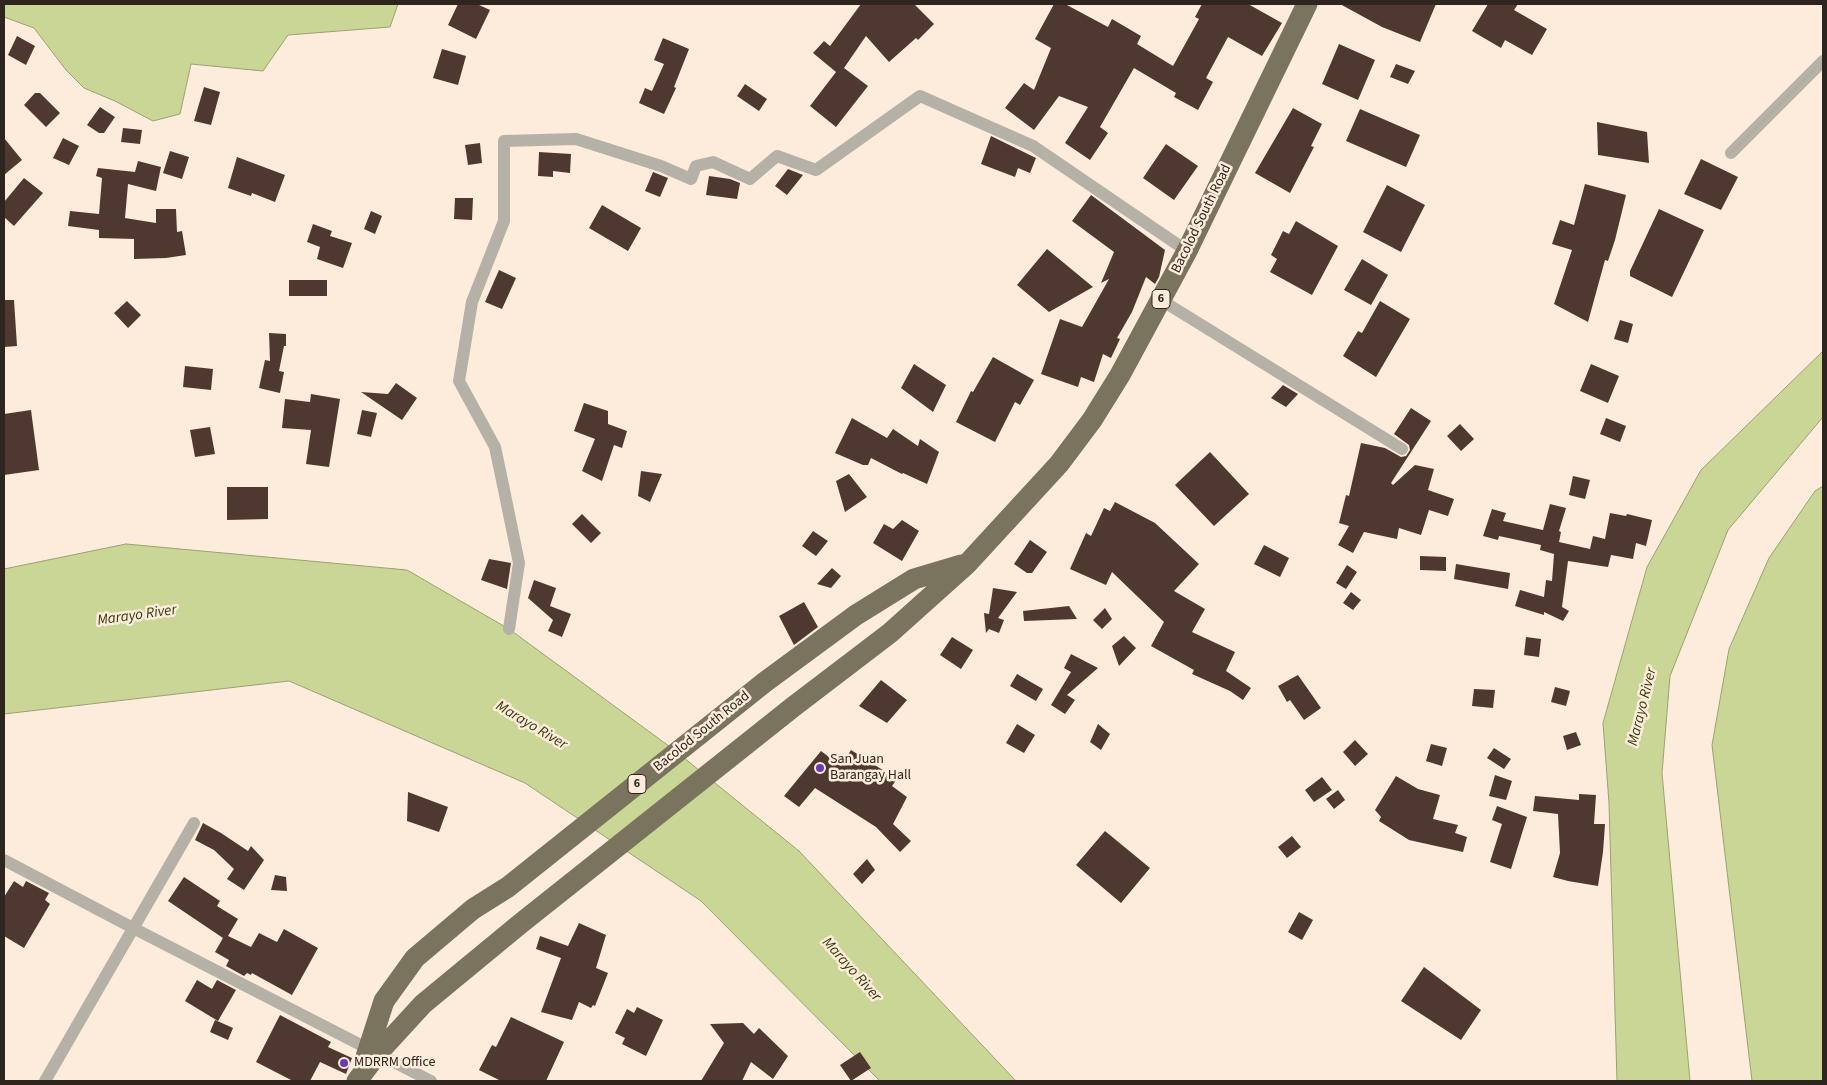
<!DOCTYPE html>
<style>
body{margin:0}
#map{position:relative;width:1827px;height:1085px;overflow:hidden;background:#fdecdc;font-family:"Source Sans 3",sans-serif}
canvas{display:block}
.frame{position:absolute;inset:0;border:5px solid #2e261e;pointer-events:none}
</style>
<div id="map">
<canvas width="1827" height="1085"></canvas>
<div class="frame"></div>
</div>
<script>
const c = document.querySelector('canvas').getContext('2d');
c.lineJoin = 'round';
function paint(path, color) { c.fillStyle = color; c.fill(path, 'evenodd'); }
const shape = rows => new Path2D(rows.map(r => 'M' + r).join(''));
function strokePath(path, color, width, dash) { c.strokeStyle = color; c.lineWidth = width; c.lineCap = dash ? 'butt' : 'round'; c.setLineDash(dash || []); c.stroke(path); }
function label(font, color, halo, rows, align = 'center') {
  c.font = font + ' "Source Sans 3",sans-serif'; c.lineWidth = 5; c.setLineDash([]); c.textBaseline = 'middle'; c.strokeStyle = halo; c.fillStyle = color; for (const [text, x, y, turn = 0] of rows) {
    c.save(); c.translate(x, y); c.rotate((+turn || 0) * Math.PI / 180); c.textAlign = isNaN(turn) ? turn : align; if (halo) c.strokeText(text, 0, 0); c.fillText(text, 0, 0); c.restore();
  }
}
const water = shape([
 [4,4,398,4,390,27,288,35,263,71,191,64,180,114,153,121,115,101,84,88,66,70,34,28,4,17,4,4],
 [1823,351,1823,417,1728,530,1670,676,1662,773,1690,1081,1617,1081,1609,803,1603,723,1647,567,1701,470,1823,351],
 [1823,486,1823,1081,1752,1081,1712,745,1729,649,1769,558,1815,491,1823,486],
 [126,544,407,570,509,629,673,749,799,851,1016,1081,880,1081,701,901,525,783,289,681,4,714,4,569,126,544]
]);
const building = shape([
 [458,4,477,4,490,10,476,39,448,25],
 [861,4,914,4,934,24,918,40,916,38,889,62,866,36,844,68,868,86,836,127,810,106,836,72,813,53,824,41,830,46],
 [1054,4,1065,4,1108,27,1112,19,1141,36,1137,44,1173,66,1199,19,1195,17,1202,4,1248,4,1282,23,1262,56,1228,37,1206,78,1213,82,1198,110,1174,97,1176,93,1134,68,1100,127,1108,133,1090,160,1065,143,1088,107,1059,96,1034,130,1005,108,1024,83,1034,90,1051,48,1035,39],
 [1340,4,1436,4,1420,42,1382,27],
 [1488,4,1518,4,1514,10,1547,29,1532,55,1505,40,1501,48,1472,31],
 [17,36,35,46,26,65,8,55],
 [663,38,689,49,674,87,676,88,664,114,639,103,645,88,652,91,664,64,654,60],
 [1339,44,1375,60,1358,100,1322,84],
 [442,49,466,56,458,85,433,78],
 [1396,64,1415,71,1408,84,1390,77],
 [745,84,767,99,759,111,737,96],
 [204,87,220,92,211,125,194,121],
 [35,93,40,93,60,113,46,127,24,105],
 [100,107,115,117,104,133,99,133,87,125],
 [1293,108,1322,124,1311,146,1314,147,1290,193,1255,173],
 [1360,109,1420,135,1406,167,1346,141],
 [1597,122,1647,132,1649,163,1598,155],
 [123,128,142,130,140,144,121,142],
 [991,136,1036,158,1030,173,1018,168,1015,177,981,164],
 [4,138,22,160,4,175],
 [63,138,79,146,69,165,53,158],
 [480,143,482,163,468,165,465,145],
 [1166,144,1198,166,1174,200,1143,178],
 [170,151,189,157,182,179,163,173],
 [539,152,571,154,570,173,553,171,553,177,538,176],
 [237,157,285,175,275,202,252,193,251,196,228,188],
 [1701,159,1738,177,1721,210,1684,194],
 [138,161,161,167,156,191,128,184,125,218,156,223,156,209,176,209,177,232,182,231,186,255,166,258,134,259,134,239,99,238,99,230,68,226,70,211,99,214,102,178,96,176,98,168,135,172],
 [788,169,803,175,787,195,775,186],
 [653,172,668,178,660,197,645,191],
 [709,176,730,179,740,183,737,199,706,195],
 [24,178,43,193,14,226,4,217,4,202],
 [1585,184,1626,195,1615,240,1608,261,1605,260,1588,322,1554,304,1572,250,1552,244,1560,220,1574,225],
 [1387,185,1425,205,1401,252,1363,232],
 [1091,195,1165,250,1159,277,1155,284,1146,277,1132,312,1117,338,1120,339,1111,358,1103,354,1094,382,1081,377,1078,387,1041,374,1060,319,1082,327,1109,279,1101,283,1114,252,1072,221],
 [455,198,473,198,472,220,454,219],
 [602,205,641,228,628,251,589,228],
 [1659,209,1704,230,1672,297,1630,276,1630,271],
 [371,211,382,216,375,234,364,229],
 [1296,221,1338,246,1312,295,1270,272,1277,259,1271,255,1283,231,1289,234],
 [313,224,332,231,330,236,352,243,343,268,317,259,320,247,307,242],
 [1047,249,1093,287,1049,312,1017,285],
 [1362,259,1388,275,1371,305,1344,290],
 [499,270,516,278,502,309,485,302],
 [289,280,327,280,327,296,289,296],
 [4,300,14,300,17,346,4,347],
 [127,301,141,315,128,328,114,313],
 [1380,301,1410,319,1376,377,1343,356,1358,331,1362,333],
 [1620,320,1633,324,1628,343,1614,339],
 [269,333,286,334,286,346,284,346,279,371,284,372,280,393,259,388,265,360,270,361],
 [993,357,1034,380,1020,405,1015,402,995,442,956,422,971,391,973,392],
 [914,364,946,385,933,412,901,388],
 [1591,364,1619,376,1608,403,1580,391],
 [185,366,213,369,211,390,183,387],
 [396,383,417,398,402,420,361,392,388,394],
 [1283,385,1298,394,1286,407,1271,398],
 [311,394,340,399,329,467,306,464,311,430,282,428,285,399,310,402],
 [584,403,608,411,608,424,627,431,622,448,614,445,602,481,582,471,595,439,574,431],
 [1411,408,1431,421,1391,483,1393,485,1415,465,1434,469,1428,490,1454,499,1448,516,1429,510,1421,535,1399,528,1397,539,1364,532,1353,553,1338,545,1349,526,1339,523,1346,495,1349,496,1361,443,1385,448,1401,457,1406,456,1410,450,1409,445,1394,434],
 [31,410,39,470,4,475,4,414],
 [362,410,377,413,371,437,357,434],
 [852,418,887,438,893,429,918,446,920,439,939,452,927,484,903,473,902,474,871,458,868,465,863,465,835,453],
 [1606,418,1626,426,1620,442,1600,434],
 [1460,424,1474,439,1461,451,1447,436],
 [210,427,215,454,195,457,190,430],
 [1210,452,1249,494,1214,526,1175,485],
 [641,471,662,474,650,502,638,496],
 [849,474,867,497,845,512,836,481],
 [1573,476,1590,480,1585,499,1569,495],
 [227,487,268,487,268,519,227,520],
 [1115,502,1155,523,1199,564,1174,591,1205,609,1192,632,1235,652,1226,671,1251,688,1243,700,1230,691,1192,674,1194,670,1151,646,1164,622,1112,572,1106,585,1070,569,1086,533,1091,536,1104,508,1110,511],
 [1550,504,1566,508,1559,531,1561,532,1559,542,1590,549,1593,536,1605,539,1610,513,1626,516,1627,514,1652,520,1646,546,1636,543,1633,559,1611,555,1608,567,1568,561,1562,607,1569,611,1563,621,1544,612,1544,615,1515,606,1520,590,1544,597,1546,580,1552,581,1554,554,1540,550,1541,545,1499,536,1498,540,1483,536,1492,509,1506,513,1503,521,1543,530],
 [582,514,601,533,591,543,572,524],
 [902,520,919,531,902,561,873,543,884,524,893,529],
 [813,531,828,541,816,556,802,546],
 [1030,540,1047,552,1032,573,1027,573,1014,564],
 [1264,545,1289,558,1280,577,1254,564],
 [1420,556,1446,557,1446,571,1420,570],
 [489,559,511,563,507,589,481,580],
 [1456,564,1510,573,1508,589,1454,579],
 [1347,565,1357,572,1346,589,1336,583],
 [832,568,841,576,831,588,817,584],
 [534,580,556,588,550,606,571,614,562,637,548,631,553,620,528,598],
 [993,588,1017,592,998,618,1004,620,999,633,989,629,986,633,984,613,989,614],
 [1351,592,1361,600,1353,610,1343,603],
 [804,602,818,627,794,645,779,616],
 [1069,606,1077,619,1024,621,1023,611],
 [1105,608,1112,619,1102,629,1093,620],
 [1124,636,1136,648,1119,666,1112,646],
 [952,637,973,650,961,669,940,655],
 [1526,637,1541,639,1539,657,1524,655],
 [1071,654,1098,668,1067,695,1075,700,1065,714,1051,705,1071,672,1064,668],
 [1017,674,1043,689,1036,701,1010,686],
 [1298,675,1321,708,1304,720,1290,700,1287,702,1278,686],
 [881,680,907,700,887,723,859,706],
 [1555,687,1570,691,1566,706,1551,702],
 [1474,689,1495,690,1493,708,1472,706],
 [1017,724,1035,735,1024,753,1006,743],
 [1098,724,1110,734,1101,750,1090,742],
 [1576,732,1581,745,1567,750,1563,736],
 [1355,740,1368,754,1355,766,1343,752],
 [1431,744,1447,748,1442,766,1426,761],
 [1494,748,1511,759,1504,769,1487,758],
 [851,750,897,779,892,786,907,797,893,824,911,841,900,852,876,827,815,788,799,807,784,796,821,751,841,766],
 [1495,775,1512,781,1506,800,1489,796],
 [1396,776,1418,789,1440,795,1433,819,1458,825,1455,833,1467,837,1463,852,1409,840,1379,821,1381,817,1375,810],
 [1322,777,1332,790,1314,802,1305,790],
 [1338,790,1345,800,1334,809,1326,799],
 [408,792,448,807,439,832,407,821],
 [1579,794,1596,795,1594,824,1605,824,1603,852,1598,886,1568,881,1553,877,1560,853,1558,814,1533,811,1535,796,1579,800],
 [1497,806,1527,817,1511,869,1490,862,1502,824,1492,820],
 [203,823,221,833,248,851,251,846,264,860,244,890,227,879,234,869,214,850,195,840],
 [1105,831,1150,868,1121,903,1076,865],
 [1292,836,1301,847,1287,858,1278,847],
 [867,859,875,870,862,884,853,874],
 [275,875,286,877,287,891,271,890],
 [184,877,220,901,217,906,238,919,228,936,251,947,259,933,277,942,284,929,318,948,292,995,252,973,251,975,247,973,244,976,226,966,229,960,215,952,223,938,168,901],
 [14,881,23,887,26,881,49,893,45,900,50,904,24,948,4,936,4,897],
 [1299,912,1313,920,1302,940,1288,932],
 [579,923,606,935,596,968,608,973,595,1006,593,1005,591,1008,579,1002,572,1020,541,1012,561,958,536,949,540,936,568,946],
 [1424,967,1481,1010,1461,1040,1401,1001],
 [197,980,212,989,217,980,236,990,218,1021,185,1001],
 [637,1007,663,1020,646,1056,622,1044,625,1038,615,1033,627,1009,634,1013],
 [280,1015,331,1042,328,1047,352,1058,346,1074,320,1062,310,1081,293,1081,256,1062],
 [511,1017,564,1042,546,1081,501,1081,479,1070,492,1045,496,1047],
 [215,1020,233,1028,228,1040,210,1032],
 [743,1023,754,1034,759,1028,788,1056,773,1079,751,1062,742,1081,701,1081,724,1043,710,1024],
 [860,1052,871,1068,851,1081,840,1065]
]);
const minor = shape([
 [1731,153,1823,61],
 [1161,300,1402,449],
 [509,629,519,563,503,485,495,447,459,381,472,302,504,221,504,141,576,139,661,166,691,179,696,166,713,162,750,179,777,156,816,170,920,96,1033,146,1187,251],
 [4,860,133,928,431,1081],
 [45,1081,194,823]
]);
const trunk = shape([
 [364,1063,384,1001,415,958,473,909,508,887,765,682,856,615,914,579,961,565],
 [357,1081,378,1053,423,1004,520,924,793,707,890,633,967,564,1059,464,1092,420,1120,375,1187,251,1307,4]
]);
const markers = [
 [820,768,5,"#6a39b0"],
 [344,1063,5,"#6a39b0"]
];
const shields = [
 [1161,299,18],
 [637,784,18]
];
const shieldNames = [
 ["6",1161,299],
 ["6",637,784]
];
const streetNames = [
 ["Bacolod South Road",1202,219,-64],
 ["Bacolod South Road",702,732,-39]
];
const poiNames = [
 ["San Juan",830,760],
 ["Barangay Hall",830,776],
 ["MDRRM Office",354,1063]
];
const waterNames = [
 ["Marayo River",137,616,-8],
 ["Marayo River",1643,707,-76],
 ["Marayo River",531,726,31],
 ["Marayo River",851,970,48]
];
paint(water, '#c9d696');
strokePath(water, '#9aa172', 1);
paint(building, '#4f3830');
strokePath(minor, '#b5b1a6', 12);
strokePath(trunk, '#7a745e', 21);
for (const [x, y, r, color] of markers) { const dot = new Path2D(); dot.arc(x, y, r, 0, 2 * Math.PI); c.fillStyle = color; c.fill(dot); strokePath(dot, '#fdecdc', 2); }
for (const [x, y, w] of shields) { const box = new Path2D(); box.roundRect(x - w / 2, y - 9.5, w, 19, 4); c.fillStyle = '#fdecdc'; c.fill(box); strokePath(box, '#2e261e', 1); }
label('bold 12px', '#2e261e', null, shieldNames);
label('14px', '#2e261e', '#fdecdc', streetNames);
label('14px', '#2e261e', '#fdecdc', poiNames, 'left');
label('italic 15px', '#353c0b', '#fdecdc', waterNames);
</script>
